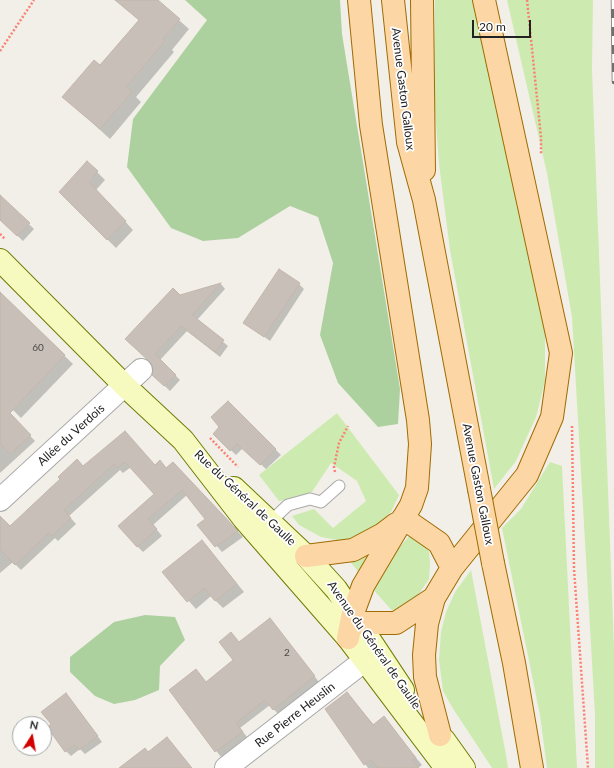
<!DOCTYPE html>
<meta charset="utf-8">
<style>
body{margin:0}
#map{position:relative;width:614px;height:768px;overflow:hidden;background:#f2efe9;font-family:Lato,sans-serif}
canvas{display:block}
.north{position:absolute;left:12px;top:716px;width:40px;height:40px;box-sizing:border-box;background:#fff;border:1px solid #a7a7a7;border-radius:50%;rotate:11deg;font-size:11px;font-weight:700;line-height:16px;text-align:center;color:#222}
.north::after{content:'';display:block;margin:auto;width:14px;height:18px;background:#d40000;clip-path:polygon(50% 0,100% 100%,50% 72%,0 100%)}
.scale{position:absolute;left:472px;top:20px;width:59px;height:18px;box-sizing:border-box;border:2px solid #222;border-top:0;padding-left:5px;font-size:12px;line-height:14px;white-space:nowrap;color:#222;-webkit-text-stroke:3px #fff;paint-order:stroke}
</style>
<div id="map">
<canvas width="614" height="768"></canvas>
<div class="north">N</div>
<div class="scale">20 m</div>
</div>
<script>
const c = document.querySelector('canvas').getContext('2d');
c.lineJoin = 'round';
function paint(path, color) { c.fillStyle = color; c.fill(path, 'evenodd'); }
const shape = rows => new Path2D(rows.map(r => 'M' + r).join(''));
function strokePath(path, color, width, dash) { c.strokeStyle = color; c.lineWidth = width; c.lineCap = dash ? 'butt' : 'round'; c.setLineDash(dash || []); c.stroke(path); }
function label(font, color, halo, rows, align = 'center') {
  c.font = font + ' Lato,sans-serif'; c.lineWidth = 3.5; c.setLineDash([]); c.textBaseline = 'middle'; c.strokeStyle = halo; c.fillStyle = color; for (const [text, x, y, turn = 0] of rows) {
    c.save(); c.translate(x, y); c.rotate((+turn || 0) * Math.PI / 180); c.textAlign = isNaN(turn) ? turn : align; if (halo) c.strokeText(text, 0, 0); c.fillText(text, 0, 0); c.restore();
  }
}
const grass = shape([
 [435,0,476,0,533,263,545,333,545,381,536,417,516,461,494,489,450,250,439,164,434,97],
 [507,0,593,0,592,70,614,647,614,768,595,768,595,714,572,317,547,173],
 [337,413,399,495,391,512,365,537,341,545,337,540,321,537,299,525,292,516,314,509,333,528,366,501,357,481,331,463,312,492,300,498,279,501,259,475],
 [550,462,562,466,577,768,547,768,540,715,502,528,521,509],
 [411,534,424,543,429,552,430,564,429,579,414,601,395,614,370,586,378,572],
 [376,548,360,574,348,559],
 [471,570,506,755,508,768,492,768,452,707,443,691,439,660,441,632,446,612,455,592]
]);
const forest = shape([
 [185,0,340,0,342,34,400,389,398,424,378,427,338,383,320,335,333,263,318,217,290,206,238,238,203,241,171,228,127,167,133,119,207,20],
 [145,615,175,617,185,640,160,666,159,690,135,700,114,704,95,696,70,672,70,657,114,622]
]);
const shadow = shape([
 [123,0,156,0,189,29,172,50,174,52,136,97,141,102,110,139,64,97,100,66,139,20,120,3],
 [87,162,105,180,96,190,133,230,116,248,60,192],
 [0,196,34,229,23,241,0,219],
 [221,284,225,289,197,320,228,346,220,357,187,331,160,360,180,380,170,391,153,375,154,367,152,362,131,344,180,296],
 [299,284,304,289,270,341,245,323],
 [11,304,73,364,21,418,0,397,0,315],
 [228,403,281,455,266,469,243,448,236,455,214,434,221,427],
 [16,421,35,441,0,473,0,436],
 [125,432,155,466,160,462,167,469,172,463,243,537,222,552,199,525,207,519,187,495,153,525,162,536,143,552,137,546,156,494,131,467,123,473,120,470,69,516,76,524,58,541,55,538,21,570,13,562,0,573,0,531,10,527],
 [202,541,244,592,223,608,211,596,196,609,163,572],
 [270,620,319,682,279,715,270,705,240,728,247,737,221,757,170,691,206,683,235,660,231,633,240,643],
 [347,693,374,725,384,718,422,765,418,768,368,768,326,709],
 [70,699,102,742,85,754,80,749,71,756,66,751]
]);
const building = shape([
 [115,0,158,0,180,19,163,39,165,41,126,87,132,92,100,129,62,97,94,60,100,65,139,20,115,0],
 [87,161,98,171,89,182,126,221,107,240,59,192,87,161],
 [0,195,30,223,17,236,0,220,0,195],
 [279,269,300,283,264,337,243,323,279,269],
 [221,283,192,315,224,340,215,352,181,326,155,354,176,375,164,386,152,375,153,368,150,362,125,339,173,288,180,295,221,283],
 [0,292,65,355,10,413,31,435,10,454,0,443,0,292],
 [228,401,276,449,260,465,237,444,230,451,213,434,219,427,211,417,228,401],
 [125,431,155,465,160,460,166,468,173,462,238,531,215,547,197,525,205,519,182,490,148,519,157,529,137,547,118,526,154,494,125,462,117,468,114,464,64,510,71,518,52,536,49,533,15,565,0,549,0,516,10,526,60,479,58,477,77,459,83,466,125,431],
 [202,540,237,584,215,601,204,588,187,602,162,572,202,540],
 [270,618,315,676,273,710,265,700,236,723,243,732,215,752,169,690,196,669,206,682,233,660,219,642,231,632,239,642,270,618],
 [347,692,373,725,384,716,416,758,412,760,419,768,378,768,371,760,364,765,325,709,347,692],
 [66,693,98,736,79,750,75,745,65,752,47,727,51,724,41,712,66,693],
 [167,737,192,768,119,768,145,748,148,752,167,737]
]);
const path = shape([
 [527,0,541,137,541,155],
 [0,51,34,0],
 [0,234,5,239],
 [572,426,574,569,588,768],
 [210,438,238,467],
 [335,472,334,467,339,443,348,426]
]);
const lane = shape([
 [270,522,288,505,310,499,321,502,339,486]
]);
const street = shape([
 [0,500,141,370],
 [226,768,364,661]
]);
const secondary = shape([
 [0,260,125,386,183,440,244,519,348,638,446,768],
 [234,488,306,556,336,589,403,690],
 [444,740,464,768]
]);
const primary = shape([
 [393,0,408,142,424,200,479,489],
 [422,0,424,170],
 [403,518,439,543,452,568],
 [306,556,353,550,383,534,396,524],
 [493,563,514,663,532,768],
 [360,623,396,623,434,598],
 [348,638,353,613,363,586,411,505,417,488,420,444,418,420,371,125,359,0],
 [440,735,425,677,424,655,427,624,434,598,452,568,527,475,552,417,561,353,484,0]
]);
const rail = shape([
 [613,0,614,82]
]);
const primaryBridge = shape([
 [479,489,493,563]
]);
const numberNames = [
 ["60",38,348],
 ["2",287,653]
];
const streetNames = [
 ["Avenue Gaston Galloux",403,89,83],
 ["Allée du Verdois",71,435,-42],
 ["Avenue Gaston Galloux",478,484,79],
 ["Rue du Général de Gaulle",245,498,43],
 ["Avenue du Général de Gaulle",374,645,55],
 ["Rue Pierre Heuslin",295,715,-38]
];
paint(grass, '#cdebb0');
paint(forest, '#add19e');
paint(shadow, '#0003');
paint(building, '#c7bfb8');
strokePath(building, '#c4b6ab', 1);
strokePath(lane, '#a9a9a9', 13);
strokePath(street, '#a9a9a9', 24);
strokePath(secondary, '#707d05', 24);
strokePath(primary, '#a06b00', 24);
strokePath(path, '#fa8072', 2.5, [2, 2]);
strokePath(lane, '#fff', 11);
strokePath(street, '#fff', 22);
strokePath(secondary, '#f7fabf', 22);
strokePath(primary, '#fcd6a4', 22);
strokePath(rail, '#707070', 4.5);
strokePath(rail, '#fff', 3, [9]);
strokePath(primaryBridge, '#a06b00', 24, []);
strokePath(primaryBridge, '#fcd6a4', 22);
label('10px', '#4b4948', null, numberNames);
label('12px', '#222', '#fff', streetNames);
</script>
